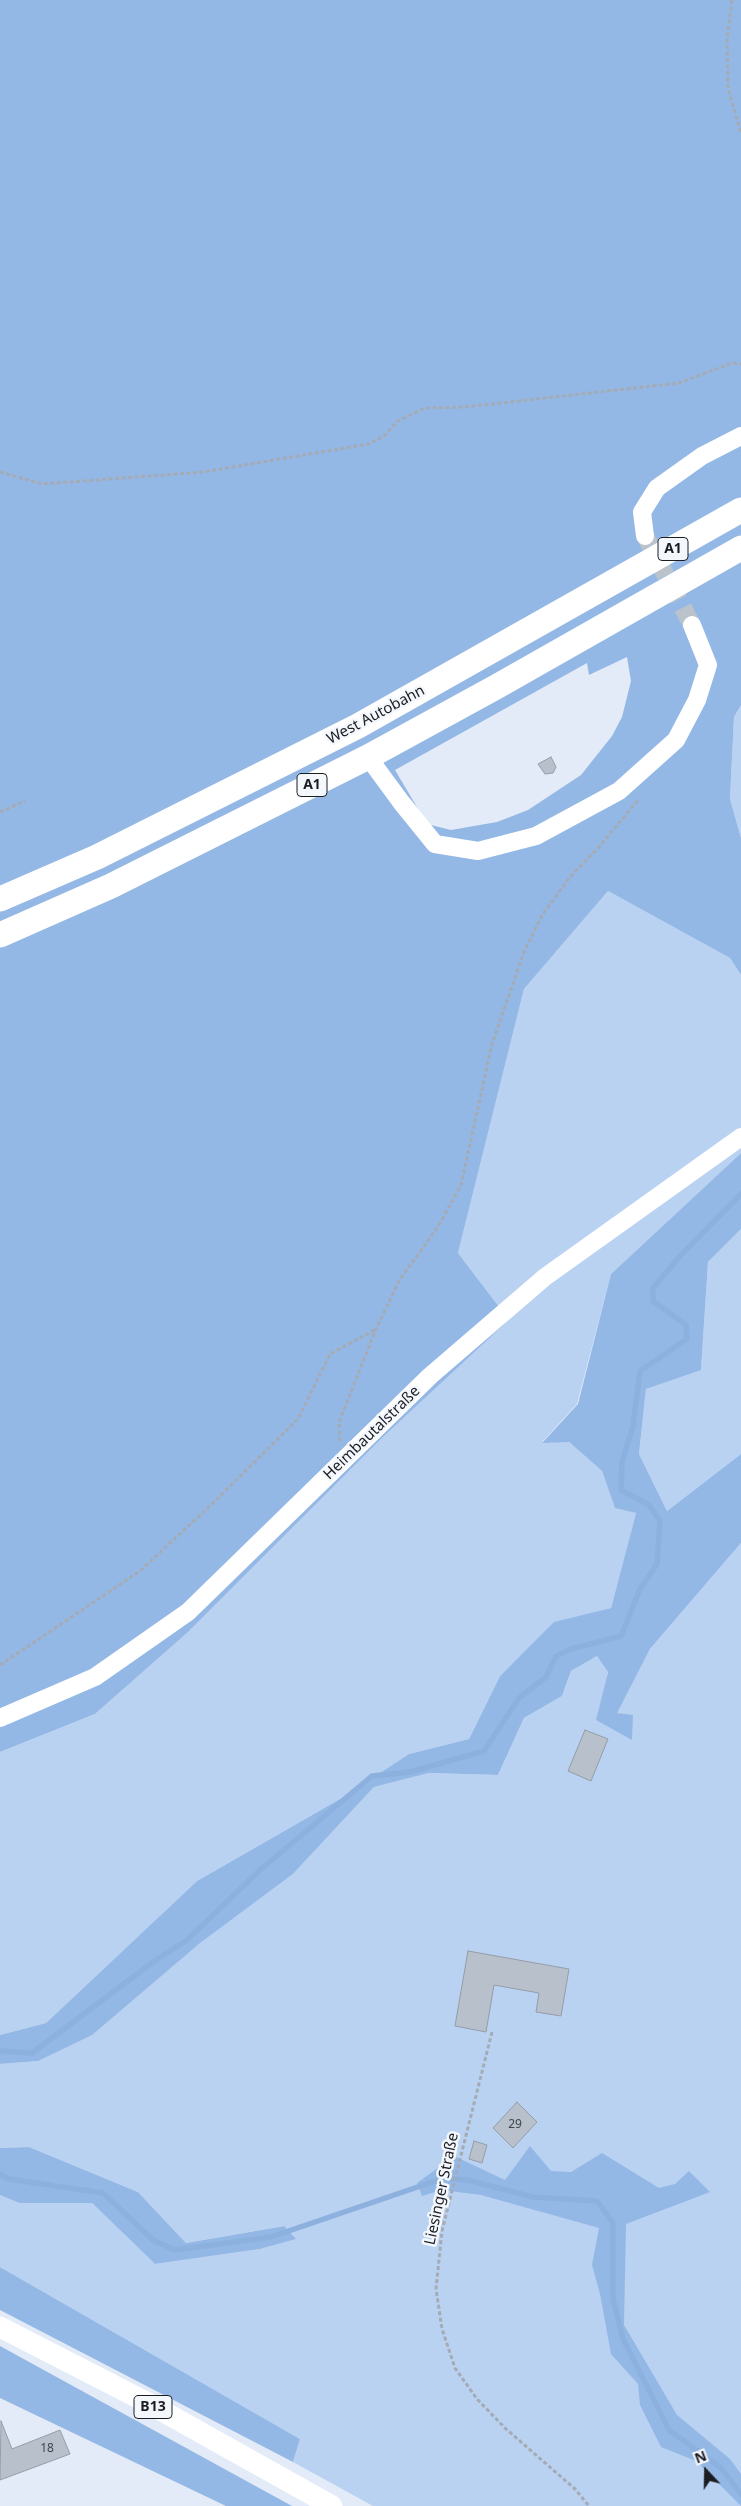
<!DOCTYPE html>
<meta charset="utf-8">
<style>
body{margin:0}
#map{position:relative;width:741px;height:2506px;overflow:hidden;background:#e2ebf7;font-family:"Noto Sans",sans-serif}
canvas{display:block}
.north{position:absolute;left:681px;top:2446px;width:50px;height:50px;-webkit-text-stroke:4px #f4f8fd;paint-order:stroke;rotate:339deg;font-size:14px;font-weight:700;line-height:20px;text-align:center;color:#1a1d22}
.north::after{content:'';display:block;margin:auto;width:18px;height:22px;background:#1a1d22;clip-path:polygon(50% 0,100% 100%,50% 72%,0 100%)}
</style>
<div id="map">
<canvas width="741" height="2506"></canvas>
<div class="north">N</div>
</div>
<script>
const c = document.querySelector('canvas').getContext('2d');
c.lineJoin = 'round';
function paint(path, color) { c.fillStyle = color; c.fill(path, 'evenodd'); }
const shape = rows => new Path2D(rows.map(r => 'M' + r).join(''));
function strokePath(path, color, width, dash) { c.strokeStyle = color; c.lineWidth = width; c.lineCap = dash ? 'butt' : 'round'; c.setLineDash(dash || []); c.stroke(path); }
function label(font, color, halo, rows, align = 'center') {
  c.font = font + ' "Noto Sans",sans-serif'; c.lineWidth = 5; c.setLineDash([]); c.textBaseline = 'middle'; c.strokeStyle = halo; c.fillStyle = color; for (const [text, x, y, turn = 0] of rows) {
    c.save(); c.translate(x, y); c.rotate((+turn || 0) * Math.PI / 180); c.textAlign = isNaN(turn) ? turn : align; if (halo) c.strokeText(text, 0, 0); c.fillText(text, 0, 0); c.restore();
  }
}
const green = shape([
 [741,705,741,838,730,799,734,717],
 [608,891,730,958,741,975,741,1153,611,1274,577,1404,542,1442,569,1442,602,1471,615,1507,636,1513,611,1608,554,1623,500,1676,469,1739,409,1754,340,1799,197,1881,46,2023,0,2035,0,1752,95,1714,187,1633,382,1438,509,1320,458,1253,524,989],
 [741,1229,741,1454,667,1511,639,1454,646,1389,701,1369,708,1262],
 [741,1543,741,2506,373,2506,293,2462,300,2439,0,2267,0,2195,19,2203,92,2203,155,2264,260,2249,295,2239,283,2226,186,2243,138,2192,29,2147,0,2148,0,2064,38,2061,293,1874,374,1787,429,1773,498,1775,524,1718,562,1696,571,1671,597,1656,608,1671,597,1720,616,1713,650,1649]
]);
const forest = shape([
 [0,0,741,0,741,705,734,717,730,799,741,838,741,975,730,958,608,891,524,989,458,1253,509,1320,382,1438,187,1633,95,1714,0,1752],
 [627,657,631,681,622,717,612,736,581,775,528,810,497,822,451,830,427,824,395,770,587,663,589,675],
 [741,1153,741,1229,708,1262,701,1370,646,1389,639,1454,667,1511,741,1454,741,1543,650,1649,617,1713,633,1715,632,1740,596,1720,608,1672,597,1656,571,1671,562,1696,524,1718,498,1775,429,1773,374,1787,293,1874,200,1943,92,2035,38,2061,0,2064,0,2035,46,2023,197,1881,340,1799,409,1754,469,1739,500,1676,554,1622,611,1608,636,1513,615,1508,602,1471,569,1442,542,1443,578,1404,611,1274],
 [530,2146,551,2171,571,2172,602,2153,659,2188,675,2184,689,2171,710,2192,626,2224,624,2325,677,2415,730,2459,741,2474,741,2506,696,2461,661,2447,640,2405,638,2384,611,2354,600,2294,592,2265,599,2228,481,2195,442,2190,422,2196,417,2183,454,2156,505,2180],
 [29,2147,138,2192,186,2243,284,2226,296,2239,260,2249,155,2264,92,2203,19,2203,0,2195,0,2148],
 [0,2267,300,2439,293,2462,0,2310],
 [0,2346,292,2506,226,2506,0,2398]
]);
const stream = shape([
 [0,2051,32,2053,153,1962,187,1940,260,1870,372,1776,410,1772,484,1751,519,1698,546,1677,556,1656,571,1649,621,1636,640,1589,657,1564,660,1521,649,1505,621,1490,622,1462,633,1426,640,1371,687,1339,686,1325,653,1301,653,1288,681,1255,741,1194],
 [0,2174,9,2179,103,2193,153,2240,174,2250,271,2237,444,2178,467,2180,533,2197,597,2201,613,2223,613,2299,623,2339,669,2430,721,2468,741,2494]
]);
const building = shape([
 [551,757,556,767,553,773,545,774,538,764,551,757],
 [585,1730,608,1739,591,1781,568,1771,585,1730],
 [468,1951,569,1969,561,2016,536,2012,539,1993,494,1985,486,2032,455,2026,468,1951],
 [517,2102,537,2122,513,2148,493,2128,517,2102],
 [474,2141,487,2145,482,2163,469,2159,474,2141],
 [1,2421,12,2449,60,2430,70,2454,0,2480,1,2421]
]);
const minorTunnel = shape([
 [645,536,692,625]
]);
const path = shape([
 [732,0,727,39,728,88,741,133],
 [0,472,42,484,203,472,369,444,384,436,398,421,425,408,465,407,679,383,732,363,741,364],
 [0,812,25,801],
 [340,1441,339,1422,376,1329,399,1281,439,1225,461,1185,492,1044,524,952,542,915,570,877,599,847,639,799],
 [0,1665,140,1571,213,1503,298,1419,330,1354,375,1330],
 [492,2032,442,2231,436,2289,442,2329,455,2368,477,2399,505,2428,575,2489,589,2506]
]);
const minor = shape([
 [645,536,642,512,657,488,702,456,741,436],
 [368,757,401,802,435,844,478,851,536,836,619,791,676,740,697,700,708,665,692,625],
 [0,1718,95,1677,188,1612,430,1376,545,1277,741,1137]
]);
const major = shape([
 [0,2327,148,2403,332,2506]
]);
const highway = shape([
 [0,899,97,857,358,726,741,510],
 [0,935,111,886,368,757,496,687,741,548]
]);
const numberNames = [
 ["29",515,2125],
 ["18",47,2449]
];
const shields = [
 [673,549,30],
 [312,785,30],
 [153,2407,38]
];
const shieldNames = [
 ["A1",673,549],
 ["A1",312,785],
 ["B13",153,2407]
];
const streetNames = [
 ["West Autobahn",376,715,-28],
 ["Heimbautalstraße",372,1433,-44],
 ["Liesinger Straße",442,2189,-78]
];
paint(green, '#bad2f1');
paint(forest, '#94b8e5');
strokePath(stream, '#8db1de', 5.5);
paint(building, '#b7c0cb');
strokePath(building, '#949da8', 1);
strokePath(minorTunnel, '#bac2cc', 18, [18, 9]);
strokePath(path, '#a4abb5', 3, [4, 2.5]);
strokePath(minor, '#fff', 18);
strokePath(major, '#fff', 21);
strokePath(highway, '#fff', 25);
label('12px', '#41464c', null, numberNames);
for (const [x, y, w] of shields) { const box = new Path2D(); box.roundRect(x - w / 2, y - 11.5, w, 23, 4); c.fillStyle = '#f4f8fd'; c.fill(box); strokePath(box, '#1a1d22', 1); }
label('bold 14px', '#1a1d22', null, shieldNames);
label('15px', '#1a1d22', '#f4f8fd', streetNames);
</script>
